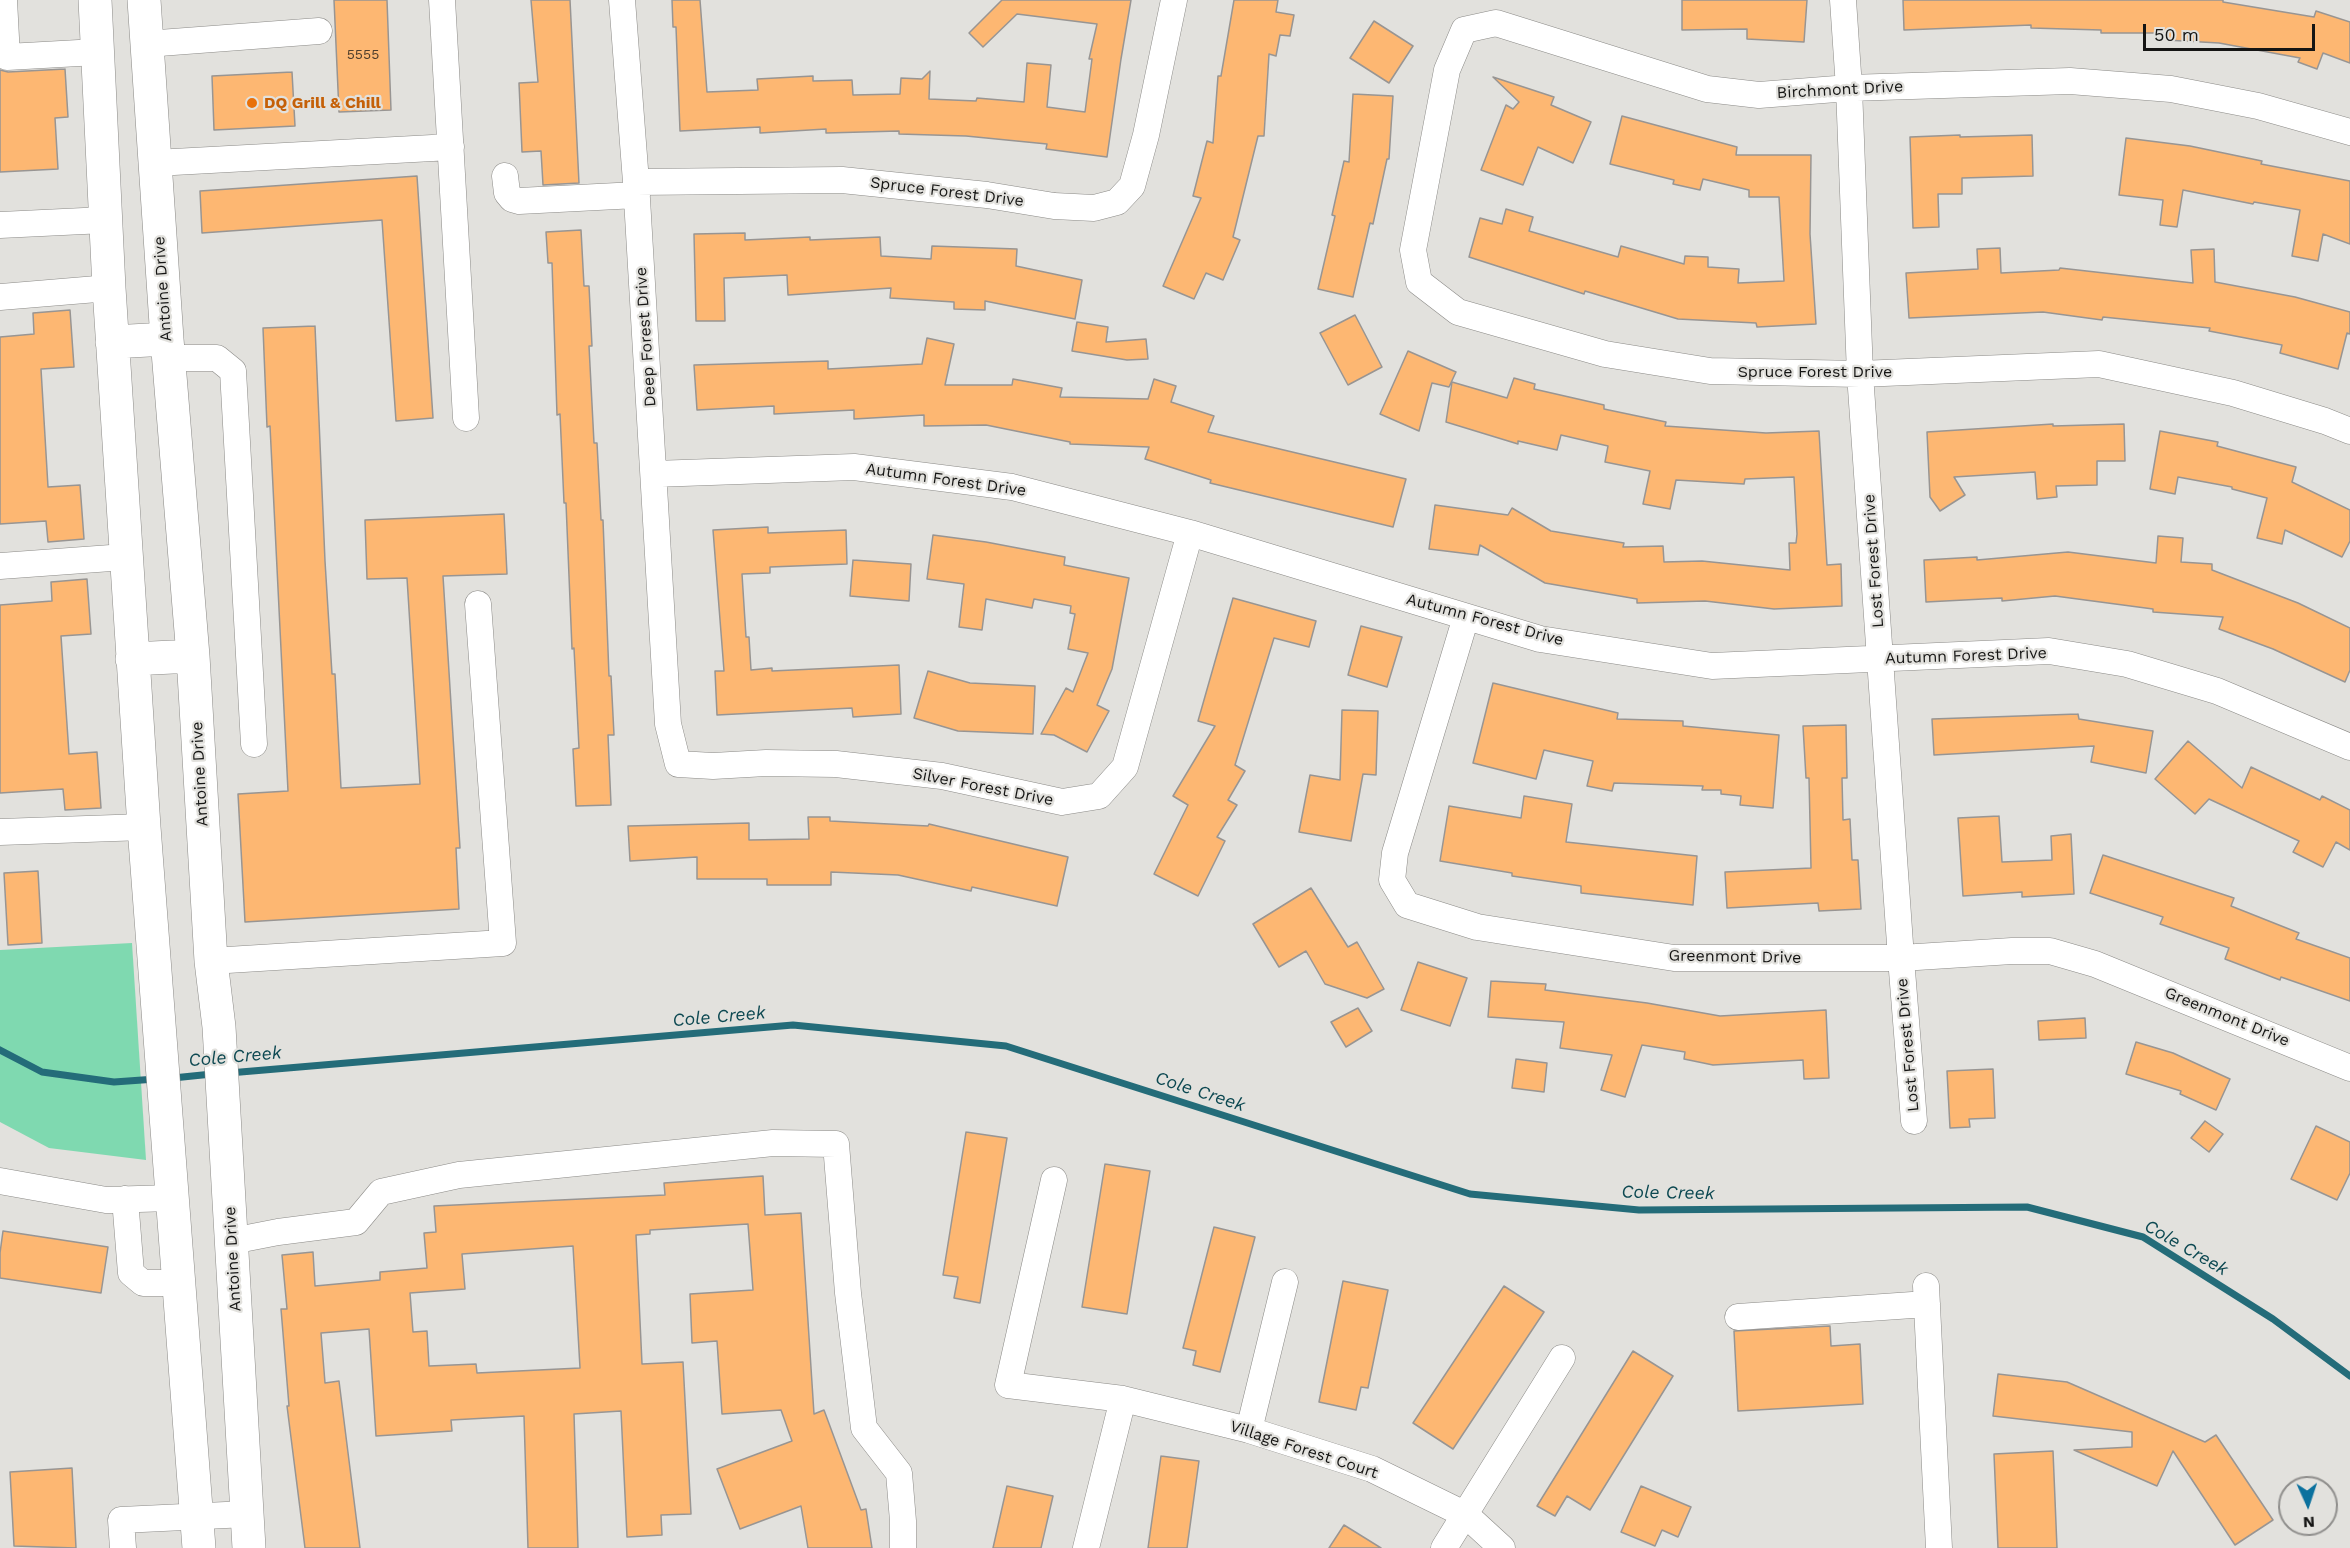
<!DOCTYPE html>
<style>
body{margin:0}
#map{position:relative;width:2350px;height:1548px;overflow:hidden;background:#e2e1dd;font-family:"Work Sans",sans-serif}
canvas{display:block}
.north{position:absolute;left:2278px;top:1476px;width:60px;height:60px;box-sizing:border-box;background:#e2e1dd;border:2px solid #908f8d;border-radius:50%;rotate:177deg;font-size:16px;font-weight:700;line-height:24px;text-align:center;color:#151514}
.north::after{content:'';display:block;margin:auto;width:21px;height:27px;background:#0b719e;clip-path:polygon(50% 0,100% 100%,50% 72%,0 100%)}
.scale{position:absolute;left:2143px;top:24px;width:172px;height:27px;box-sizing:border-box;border:3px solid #151514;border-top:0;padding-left:8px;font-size:18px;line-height:21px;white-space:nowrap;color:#151514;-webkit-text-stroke:4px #e2e1dd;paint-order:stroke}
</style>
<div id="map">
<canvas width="2350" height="1548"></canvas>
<div class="north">N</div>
<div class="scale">50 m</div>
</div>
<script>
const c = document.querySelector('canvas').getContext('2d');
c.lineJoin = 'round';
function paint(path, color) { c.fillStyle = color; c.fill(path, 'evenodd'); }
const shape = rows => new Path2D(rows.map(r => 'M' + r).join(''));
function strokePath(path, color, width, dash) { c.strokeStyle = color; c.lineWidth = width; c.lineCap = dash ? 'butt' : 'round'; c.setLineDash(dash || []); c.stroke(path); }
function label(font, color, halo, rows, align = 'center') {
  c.font = font + ' "Work Sans",sans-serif'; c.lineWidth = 4.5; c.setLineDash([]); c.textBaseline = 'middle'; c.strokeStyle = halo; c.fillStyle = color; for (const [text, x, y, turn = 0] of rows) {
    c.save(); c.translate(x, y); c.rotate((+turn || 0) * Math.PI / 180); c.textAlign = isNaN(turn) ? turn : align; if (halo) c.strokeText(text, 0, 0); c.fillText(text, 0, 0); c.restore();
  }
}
const green = shape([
 [132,943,146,1160,49,1148,0,1122,0,950]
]);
const stream = shape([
 [0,1050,42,1072,114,1082,156,1079],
 [229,1073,793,1025,1006,1046,1470,1194,1639,1210,2027,1207,2143,1237,2273,1319,2350,1376],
 [173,1078,212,1074]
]);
const building = shape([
 [334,0,387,0,391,110,339,112,334,0],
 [531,0,570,0,579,183,543,185,541,151,522,152,519,83,538,82,531,0],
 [672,0,700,0,707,92,758,90,757,79,813,76,813,81,852,80,853,95,900,94,901,78,922,79,930,71,929,99,976,101,977,98,1024,102,1027,63,1051,65,1047,107,1085,112,1092,59,1089,59,1097,24,1017,14,983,47,969,33,1002,0,1131,0,1121,59,1107,157,1046,149,1047,144,966,136,899,134,899,131,826,133,826,129,760,133,760,127,680,131,676,27,673,27,672,0],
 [1234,0,1278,0,1276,12,1294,15,1290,36,1280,35,1276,56,1269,54,1264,136,1258,136,1233,237,1240,240,1223,280,1206,273,1194,299,1163,286,1201,198,1193,196,1207,141,1213,143,1218,76,1221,76,1234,0],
 [1682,0,1807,0,1804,42,1747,39,1747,29,1682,30,1682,0],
 [1903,0,2223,0,2223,2,2314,17,2316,11,2350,22,2350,63,2323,53,2317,69,2298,62,2300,58,2219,43,2166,40,2167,33,2101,33,2101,30,2031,28,2031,25,1904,30,1903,0],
 [1374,21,1413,46,1389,83,1350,58,1374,21],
 [65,69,68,117,55,118,58,169,0,172,0,70,8,72,65,69],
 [292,72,295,126,214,130,212,76,292,72],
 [1493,77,1554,97,1551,105,1591,122,1573,163,1538,147,1523,185,1481,170,1506,105,1513,109,1519,102,1493,77],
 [1353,94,1393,96,1389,159,1387,159,1373,224,1370,223,1353,297,1318,289,1335,216,1332,215,1344,161,1349,162,1353,94],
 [1622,116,1737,147,1736,155,1811,155,1810,234,1816,324,1757,327,1756,323,1678,319,1585,291,1584,294,1469,257,1480,218,1502,224,1506,209,1533,217,1529,231,1618,257,1621,246,1684,264,1685,256,1708,257,1708,267,1739,269,1738,283,1784,281,1779,197,1749,197,1749,190,1703,179,1700,190,1673,184,1674,180,1610,164,1622,116],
 [1960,135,1960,137,2032,135,2033,176,1962,178,1962,194,1938,194,1939,227,1913,228,1910,137,1960,135],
 [2126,138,2190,146,2262,161,2261,164,2350,181,2350,244,2323,234,2318,261,2292,256,2300,210,2254,202,2253,204,2183,190,2177,227,2160,225,2163,200,2119,195,2126,138],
 [417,176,433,418,396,421,382,220,202,233,200,191,417,176],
 [581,230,584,286,589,286,592,346,589,346,594,443,597,443,601,520,603,520,609,676,611,676,614,735,608,735,611,805,576,806,573,749,579,748,574,648,572,649,566,503,564,503,560,414,557,415,552,263,548,263,546,232,581,230],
 [745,233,745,240,810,237,810,240,880,237,881,256,931,259,932,246,1017,249,1016,266,1082,280,1075,319,985,301,985,310,954,309,954,302,890,298,891,288,788,295,787,275,724,278,725,321,696,321,694,234,745,233],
 [2000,248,2001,273,2059,270,2060,268,2193,283,2191,250,2214,249,2215,282,2295,297,2350,312,2350,334,2347,333,2338,369,2280,353,2282,345,2209,331,2210,328,2103,317,2102,320,2043,312,1909,318,1906,273,1978,269,1977,249,2000,248],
 [70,310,74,367,41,369,48,487,80,485,84,539,48,542,46,521,0,524,0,337,34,334,33,313,70,310],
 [1355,315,1382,367,1348,385,1320,333,1355,315],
 [1077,322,1108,327,1106,342,1146,339,1148,359,1127,360,1072,351,1077,322],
 [315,326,325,561,332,674,335,674,341,788,420,784,407,578,367,579,365,520,504,514,507,574,443,576,460,848,456,848,459,909,245,922,238,794,288,791,270,426,267,427,263,328,315,326],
 [927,338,954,344,945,385,1012,385,1013,379,1062,388,1060,397,1148,399,1154,379,1176,386,1171,402,1214,416,1208,432,1406,479,1393,527,1210,483,1211,480,1145,459,1149,447,1070,444,1070,442,986,425,924,426,924,415,854,419,854,410,774,414,774,406,697,410,694,365,828,361,828,369,922,364,927,338],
 [1408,351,1456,372,1449,387,1432,383,1419,431,1380,414,1408,351],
 [1514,378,1535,384,1534,389,1604,405,1604,409,1666,422,1665,426,1766,433,1819,431,1827,565,1841,564,1842,606,1774,609,1705,601,1637,603,1637,599,1545,583,1480,545,1478,555,1429,549,1435,505,1508,515,1512,508,1551,531,1624,543,1623,547,1663,546,1664,562,1702,561,1790,570,1789,543,1796,543,1797,534,1794,477,1745,479,1744,484,1676,480,1670,509,1643,504,1650,471,1605,462,1608,446,1561,435,1557,450,1518,441,1518,444,1446,422,1452,382,1507,398,1514,378],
 [2053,424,2053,426,2124,424,2125,461,2097,461,2097,485,2056,486,2057,497,2037,499,2035,472,1954,477,1965,495,1940,511,1930,497,1927,432,2053,424],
 [2160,431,2218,442,2217,446,2296,467,2292,482,2350,510,2350,541,2342,557,2285,530,2282,544,2257,538,2267,498,2232,489,2232,487,2178,477,2175,494,2150,489,2160,431],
 [768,527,768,533,846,530,847,564,770,567,770,573,742,574,746,637,749,637,751,670,772,668,772,671,899,665,901,714,853,717,852,708,717,715,715,671,724,671,713,530,768,527],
 [933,535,986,542,1065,557,1064,565,1129,578,1112,669,1097,705,1109,711,1087,752,1054,735,1041,734,1066,688,1073,692,1088,653,1068,649,1075,614,1070,613,1071,606,1034,599,1032,608,986,599,982,630,959,627,964,584,927,579,933,535],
 [2158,536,2183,538,2181,562,2212,564,2212,570,2298,603,2350,628,2350,670,2345,682,2273,649,2219,629,2223,617,2153,612,2153,609,2055,596,2002,601,2002,598,1926,602,1924,560,1977,557,1977,560,2068,552,2156,563,2158,536],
 [853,560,911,564,909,601,850,596,853,560],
 [87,579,91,634,61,636,69,754,97,752,101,808,65,810,63,789,0,793,0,605,52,601,51,582,87,579],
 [1233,598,1316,621,1309,647,1274,638,1235,765,1245,771,1228,800,1237,805,1217,837,1225,841,1198,896,1154,874,1188,805,1173,796,1215,726,1198,721,1233,598],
 [1361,626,1402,637,1387,687,1348,675,1361,626],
 [928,671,970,683,1035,686,1033,734,958,731,914,718,928,671],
 [1493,683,1618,713,1617,719,1683,721,1683,726,1779,735,1773,808,1740,805,1741,796,1721,794,1721,790,1702,790,1703,786,1614,783,1612,791,1587,786,1593,761,1544,750,1536,779,1473,763,1493,683],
 [1342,710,1378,711,1376,775,1363,774,1351,841,1299,832,1310,775,1340,780,1342,710],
 [2078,714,2079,719,2153,731,2146,773,2091,762,2094,746,1934,755,1932,719,2078,714],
 [1846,725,1847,778,1842,778,1843,820,1850,819,1852,860,1858,860,1861,909,1819,911,1818,903,1727,908,1725,872,1811,868,1809,778,1806,778,1803,726,1846,725],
 [2188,741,2242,788,2251,767,2320,800,2322,796,2350,810,2350,850,2336,842,2323,867,2293,852,2299,841,2209,799,2195,814,2155,779,2188,741],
 [1524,796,1572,804,1566,842,1697,856,1693,905,1581,893,1581,886,1512,876,1512,873,1440,861,1449,806,1521,818,1524,796],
 [1999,816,2002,862,2052,860,2051,836,2071,834,2074,894,2022,897,2022,892,1963,896,1958,818,1999,816],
 [808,817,830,817,830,821,928,826,929,824,1068,857,1057,906,972,887,971,891,898,875,831,872,831,885,767,885,767,879,697,879,697,857,630,861,628,826,749,823,749,840,809,839,808,817],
 [2103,855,2234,898,2231,906,2299,933,2296,939,2350,958,2350,1001,2281,977,2280,980,2225,959,2229,948,2160,924,2163,917,2090,893,2103,855],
 [38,871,42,943,8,945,4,873,38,871],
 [1311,888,1348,947,1357,942,1384,989,1367,998,1325,984,1306,951,1279,967,1253,924,1311,888],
 [1418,962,1467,978,1450,1026,1401,1010,1418,962],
 [1491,981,1546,984,1545,990,1647,1003,1720,1016,1826,1010,1829,1078,1804,1079,1803,1060,1713,1065,1684,1059,1685,1052,1642,1045,1625,1097,1601,1090,1612,1055,1560,1048,1564,1022,1488,1017,1491,981],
 [1358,1008,1372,1031,1346,1047,1331,1022,1358,1008],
 [2085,1018,2086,1038,2039,1040,2038,1021,2085,1018],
 [2136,1042,2173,1053,2230,1079,2216,1110,2180,1094,2181,1091,2126,1074,2136,1042],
 [1516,1059,1547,1063,1544,1092,1512,1088,1516,1059],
 [1993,1069,1995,1118,1969,1119,1970,1127,1950,1128,1947,1071,1993,1069],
 [2205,1121,2223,1134,2209,1152,2191,1138,2205,1121],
 [2316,1126,2350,1142,2350,1173,2337,1200,2291,1179,2316,1126],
 [966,1132,1007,1138,980,1303,954,1298,958,1277,943,1275,966,1132],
 [1105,1164,1150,1171,1127,1314,1082,1307,1105,1164],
 [763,1176,765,1215,801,1213,814,1414,824,1410,861,1510,866,1509,872,1548,808,1548,801,1506,740,1529,717,1469,792,1441,781,1410,722,1414,717,1341,692,1343,690,1294,753,1290,748,1224,650,1230,650,1234,636,1235,642,1364,683,1362,691,1514,661,1515,662,1535,627,1537,621,1411,574,1414,578,1548,528,1548,524,1416,451,1420,452,1431,376,1436,369,1329,321,1333,325,1383,339,1381,360,1548,305,1548,287,1406,289,1406,281,1309,287,1309,282,1255,313,1252,315,1286,380,1280,380,1272,427,1268,424,1233,436,1232,434,1206,665,1195,664,1183,763,1176],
 [573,1246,580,1368,477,1373,476,1364,429,1366,427,1331,413,1332,410,1293,465,1289,462,1254,573,1246],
 [1214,1227,1255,1237,1220,1372,1193,1365,1196,1351,1183,1348,1214,1227],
 [3,1231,108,1247,101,1293,0,1278,0,1253,3,1231],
 [1343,1281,1388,1290,1368,1388,1361,1387,1356,1410,1319,1402,1343,1281],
 [1504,1286,1544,1312,1453,1449,1413,1423,1504,1286],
 [1830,1326,1831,1346,1860,1344,1863,1404,1738,1411,1734,1331,1830,1326],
 [1633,1351,1673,1376,1590,1510,1567,1496,1555,1516,1537,1506,1633,1351],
 [1998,1374,2067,1382,2205,1442,2216,1435,2273,1520,2235,1545,2173,1451,2157,1486,2074,1450,2132,1447,2132,1432,1993,1416,1998,1374],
 [2053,1451,2057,1548,1998,1548,1994,1454,2053,1451],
 [1161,1456,1199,1461,1187,1548,1148,1548,1161,1456],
 [72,1468,76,1548,14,1546,10,1472,72,1468],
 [1007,1486,1053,1496,1041,1548,993,1548,1007,1486],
 [1641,1486,1691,1507,1678,1537,1662,1530,1655,1546,1621,1532,1641,1486],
 [1344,1525,1381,1548,1329,1548,1344,1525]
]);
const minor = shape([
 [4,0,7,57,97,52],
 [442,0,466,418],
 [622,0,636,182,668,724,678,764,713,766,766,763,836,764,942,776,1062,802,1099,796,1125,767,1190,533],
 [1843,0,1849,88,1860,374,1901,958,1914,1121],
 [146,44,319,31],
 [2350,132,2258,106,2171,89,2070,81,1849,88,1759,95,1707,89,1496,23,1464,30,1447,70,1413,250,1419,282,1458,312,1605,354,1710,371,1860,374,2099,364,2233,393,2325,421,2350,431],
 [155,163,451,147],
 [505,176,507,193,512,199,519,201,637,195],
 [636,182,842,180,987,195,1054,206,1094,208,1117,202,1132,186,1146,135,1174,0],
 [0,225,105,220],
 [0,297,109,288],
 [168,358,217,358,233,371,254,744],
 [654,474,854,467,1012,487,1190,533,1540,639,1712,666,2049,651,2127,664,2217,691,2350,747],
 [0,566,125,557],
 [1466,617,1395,853,1392,880,1407,905,1477,927,1674,958,1901,958,2012,951,2050,951,2095,964,2350,1068],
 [0,832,144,827],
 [211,961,503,943,478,604],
 [1054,1180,1008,1385,1123,1399,1249,1430,1372,1469,1466,1515,1502,1548],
 [0,1181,106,1200,171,1198],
 [125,1199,131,1273,143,1283,179,1283],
 [232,1241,278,1232,356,1222,381,1192,459,1175,773,1143,836,1144,848,1293,864,1428,899,1473,903,1521,903,1548],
 [1926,1286,1939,1548],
 [1738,1317,1927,1304],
 [1249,1430,1285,1282],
 [123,1548,121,1520,247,1514],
 [1086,1548,1123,1399],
 [1444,1548,1562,1358]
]);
const major = shape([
 [95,0,109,288,144,827,199,1548],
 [144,0,167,339,193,656,211,961,219,1027,249,1548],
 [112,342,167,339],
 [132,659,193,656]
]);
const markers = [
 [252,103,6,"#e8710a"]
];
const numberNames = [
 ["5555",363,55]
];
const streetNames = [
 ["Birchmont Drive",1840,90,-3],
 ["Spruce Forest Drive",947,192,7],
 ["Antoine Drive",163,289,-94],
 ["Deep Forest Drive",646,337,-94],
 ["Spruce Forest Drive",1815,372],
 ["Autumn Forest Drive",946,480,8],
 ["Lost Forest Drive",1874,561,-94],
 ["Autumn Forest Drive",1485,620,15],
 ["Autumn Forest Drive",1966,656,-2],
 ["Antoine Drive",200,774,-93],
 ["Silver Forest Drive",983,787,11],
 ["Greenmont Drive",1735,957,1],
 ["Greenmont Drive",2227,1017,22],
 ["Lost Forest Drive",1908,1045,-95],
 ["Antoine Drive",233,1259,-93],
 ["Village Forest Court",1304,1450,18]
];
const foodNames = [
 ["DQ Grill & Chill",264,103]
];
const waterNames = [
 ["Cole Creek",719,1017,-5],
 ["Cole Creek",235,1057,-5],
 ["Cole Creek",1200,1092,18],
 ["Cole Creek",1668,1193,1],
 ["Cole Creek",2186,1248,30]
];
paint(green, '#7fd9b0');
strokePath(stream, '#246c79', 7);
paint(building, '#fdb772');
strokePath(building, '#989593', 1.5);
strokePath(minor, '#8b8a87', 27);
strokePath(major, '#8b8a87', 34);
strokePath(minor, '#fff', 26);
strokePath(major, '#fff', 33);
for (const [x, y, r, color] of markers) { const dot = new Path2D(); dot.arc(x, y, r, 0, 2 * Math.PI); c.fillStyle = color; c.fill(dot); strokePath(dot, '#e2e1dd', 2); }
label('14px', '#4f3e2c', null, numberNames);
label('16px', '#151514', '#e2e1dd', streetNames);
label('bold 16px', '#c56008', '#e2e1dd', foodNames, 'left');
label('italic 18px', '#0c4851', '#e2e1dd', waterNames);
</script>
